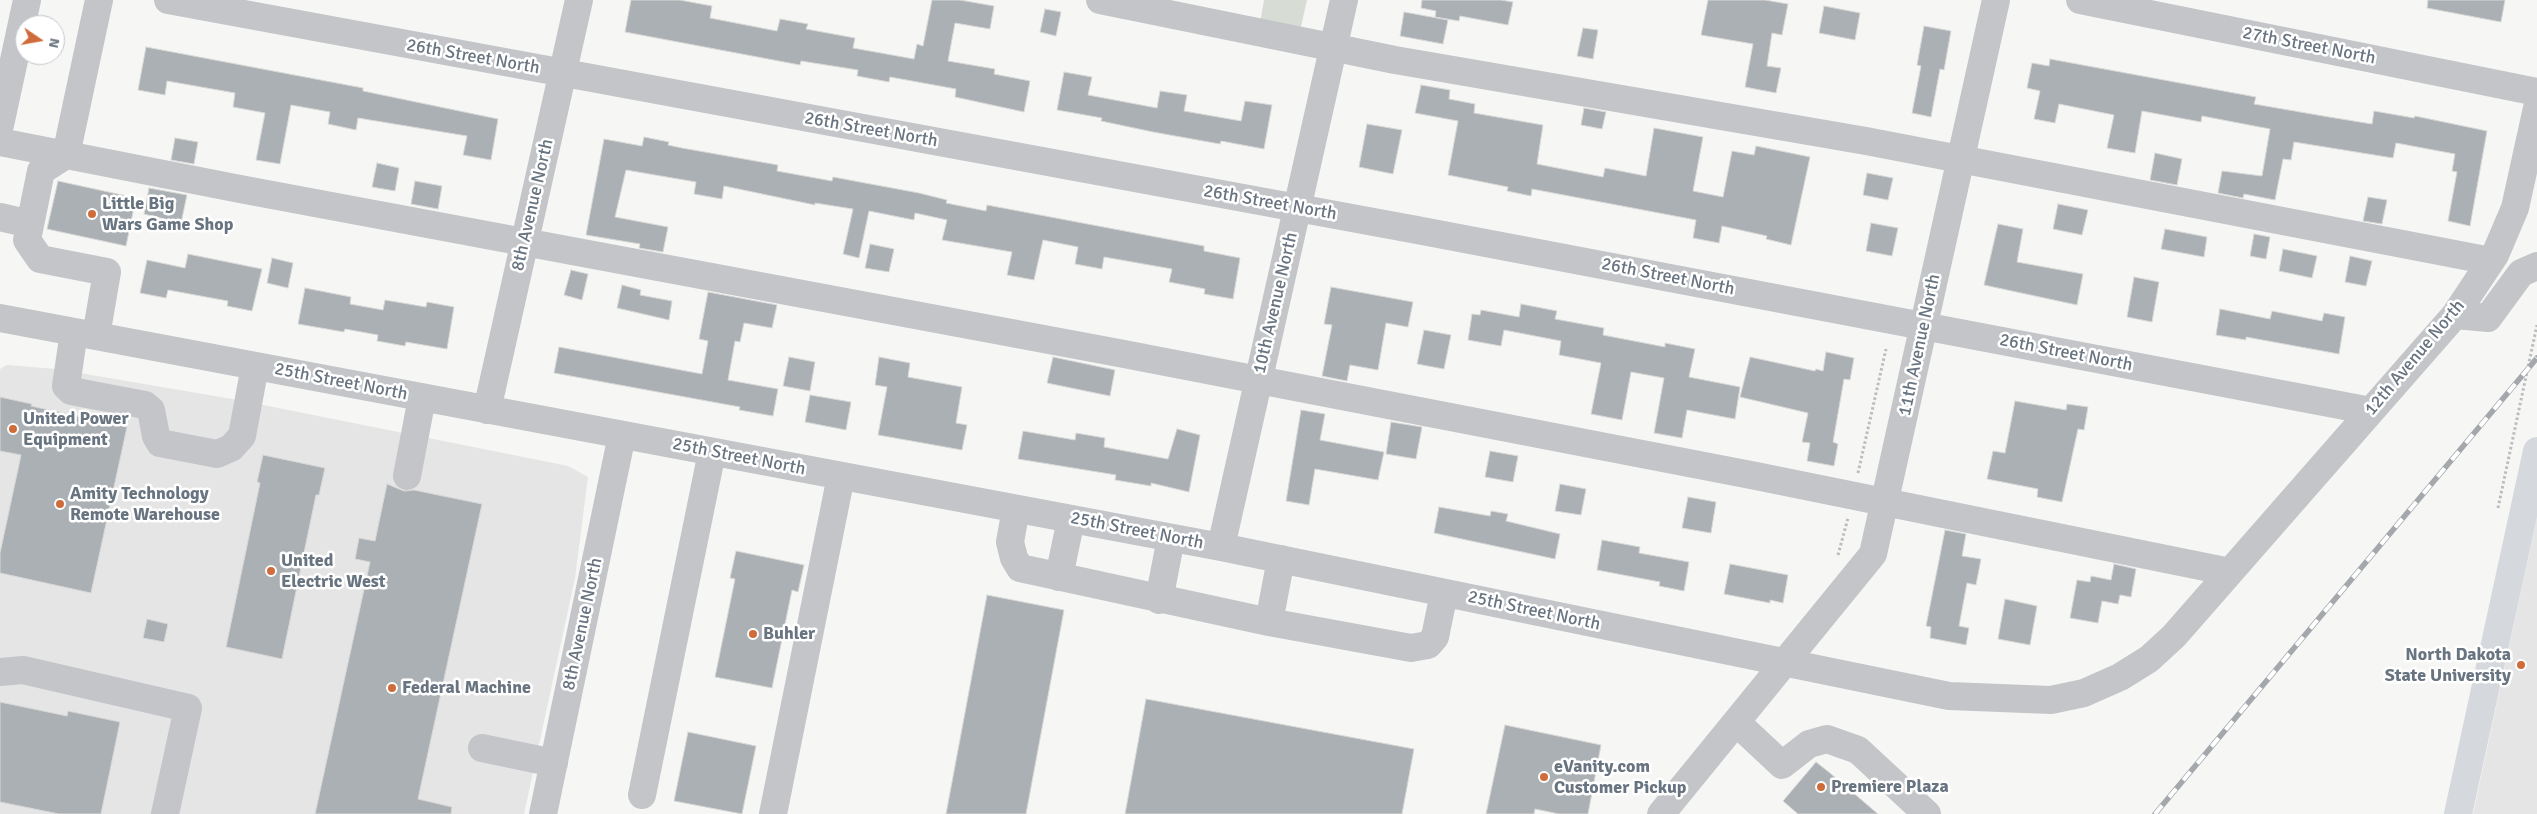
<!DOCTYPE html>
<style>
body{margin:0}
#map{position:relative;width:2537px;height:814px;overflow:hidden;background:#f6f6f4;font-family:Signika,sans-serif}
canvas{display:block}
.north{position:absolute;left:15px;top:15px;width:50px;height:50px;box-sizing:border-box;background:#fff;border:1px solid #c3c7cd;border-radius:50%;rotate:102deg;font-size:14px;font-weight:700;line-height:20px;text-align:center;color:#697481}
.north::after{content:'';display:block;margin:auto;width:18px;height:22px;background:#cf6c3b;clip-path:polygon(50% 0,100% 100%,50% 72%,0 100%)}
</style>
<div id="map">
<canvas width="2537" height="814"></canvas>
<div class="north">N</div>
</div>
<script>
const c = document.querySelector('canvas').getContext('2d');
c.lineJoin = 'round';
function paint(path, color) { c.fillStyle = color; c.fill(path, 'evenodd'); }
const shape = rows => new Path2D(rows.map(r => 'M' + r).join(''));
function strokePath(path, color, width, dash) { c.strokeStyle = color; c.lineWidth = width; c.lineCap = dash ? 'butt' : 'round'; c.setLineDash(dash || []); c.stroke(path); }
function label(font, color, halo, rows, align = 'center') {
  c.font = font + ' Signika,sans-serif'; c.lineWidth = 5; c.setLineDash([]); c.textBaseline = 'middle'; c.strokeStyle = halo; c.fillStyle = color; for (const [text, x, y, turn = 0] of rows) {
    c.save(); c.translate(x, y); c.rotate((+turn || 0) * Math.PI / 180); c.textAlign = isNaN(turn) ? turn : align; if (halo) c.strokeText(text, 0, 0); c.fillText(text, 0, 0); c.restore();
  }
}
const built = shape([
 [7,365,56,369,238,400,568,466,588,477,575,578,524,814,0,814,0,369],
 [2537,517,2537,814,2473,814]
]);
const green = shape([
 [1264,0,1307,0,1300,31,1260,23]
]);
const building = shape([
 [631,0,680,0,712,6,710,18,777,31,780,19,808,24,806,29,855,38,853,48,914,59,917,44,923,46,932,0,960,0,994,6,990,29,955,23,948,61,995,69,994,74,1030,81,1024,112,955,97,956,89,890,77,889,82,857,76,858,70,801,61,800,65,625,32,631,0],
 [1422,0,1501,0,1513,2,1508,25,1460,16,1459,21,1435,17,1436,11,1421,8,1422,0],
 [1708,0,1765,0,1788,4,1782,35,1772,33,1767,66,1781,68,1776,93,1745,87,1753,44,1701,35,1708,0],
 [2428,0,2505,0,2501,22,2427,8,2428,0],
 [1824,6,1860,13,1855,40,1819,33,1824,6],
 [1045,9,1061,12,1056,36,1040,32,1045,9],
 [1404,12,1448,20,1443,44,1400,36,1404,12],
 [1924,26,1951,31,1944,70,1940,69,1931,117,1912,113,1921,66,1917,65,1924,26],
 [1583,28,1598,30,1593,59,1577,56,1583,28],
 [146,47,363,88,363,91,498,119,491,160,463,155,467,136,358,118,356,130,328,124,330,112,291,105,280,164,256,160,265,113,233,107,235,93,167,81,165,95,138,90,146,47],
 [2050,59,2256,97,2254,104,2329,117,2372,124,2374,111,2414,118,2415,116,2487,131,2470,226,2448,221,2457,172,2452,171,2455,154,2396,143,2393,158,2294,142,2291,160,2283,159,2275,200,2244,194,2243,198,2218,193,2222,171,2262,176,2270,129,2202,116,2201,122,2142,111,2135,153,2107,148,2114,115,2059,104,2055,123,2034,119,2040,91,2027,88,2032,63,2049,66,2050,59],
 [1064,72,1092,77,1088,95,1157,108,1160,91,1187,95,1184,111,1241,121,1245,101,1272,105,1264,149,1221,141,1220,144,1153,132,1101,121,1102,118,1057,110,1064,72],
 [1421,85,1450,90,1449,99,1475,104,1474,113,1543,125,1537,164,1603,177,1605,168,1646,176,1654,128,1703,137,1693,191,1723,197,1732,151,1754,155,1756,146,1810,157,1791,245,1766,239,1767,236,1722,226,1719,243,1693,238,1696,220,1532,189,1531,196,1507,191,1508,187,1448,175,1458,121,1415,113,1421,85],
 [1584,108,1606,112,1602,129,1581,125,1584,108],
 [1367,124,1402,130,1393,174,1359,167,1367,124],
 [644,137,669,142,668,145,682,148,778,165,777,171,832,181,833,177,919,193,947,200,946,203,986,211,987,205,1204,246,1204,251,1240,258,1233,299,1204,294,1205,289,1169,282,1172,269,1104,257,1102,269,1075,264,1078,247,1043,240,1034,280,1007,275,1012,252,942,240,947,220,915,213,914,220,869,211,859,258,843,254,853,209,815,203,815,205,724,186,722,199,694,194,696,182,626,170,615,217,668,227,663,252,639,248,640,244,586,235,604,139,642,146,644,137],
 [175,138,198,142,194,164,171,160,175,138],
 [2155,153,2182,159,2177,185,2150,180,2155,153],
 [377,163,399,168,395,191,372,187,377,163],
 [1867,173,1893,178,1888,200,1863,195,1867,173],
 [58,181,136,198,126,246,47,229,58,181],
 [415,181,442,186,438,209,411,204,415,181],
 [149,188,187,195,181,223,144,214,149,188],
 [2368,197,2387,200,2382,224,2363,221,2368,197],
 [2058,204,2088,210,2082,235,2053,229,2058,204],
 [1871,223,1898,228,1892,256,1866,251,1871,223],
 [1998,224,2023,229,2017,262,2083,274,2077,305,1984,285,1998,224],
 [2165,229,2207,237,2204,257,2161,249,2165,229],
 [2254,234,2270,237,2266,259,2250,256,2254,234],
 [870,244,894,249,889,272,865,268,870,244],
 [2283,249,2317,256,2312,278,2279,271,2283,249],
 [188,254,262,269,252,311,227,306,228,301,168,290,166,298,140,293,147,260,185,268,188,254],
 [2350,256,2372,261,2366,286,2345,282,2350,256],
 [272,258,293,263,288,288,267,283,272,258],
 [571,270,588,274,582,300,564,295,571,270],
 [2134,277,2159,282,2152,322,2127,317,2134,277],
 [622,285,641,290,640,295,672,301,669,320,617,308,622,285],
 [1331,287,1413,302,1408,327,1386,323,1378,370,1350,365,1347,381,1322,376,1332,325,1324,324,1331,287],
 [305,288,351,297,350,304,383,310,385,300,426,307,427,302,454,307,447,349,406,342,405,346,377,341,378,335,345,329,344,332,298,324,305,288],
 [708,292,777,305,772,328,744,323,740,342,735,341,728,380,778,389,773,416,739,410,740,407,554,373,559,347,702,374,708,341,699,339,708,292],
 [1521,304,1557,311,1555,319,1604,328,1603,335,1665,347,1665,343,1695,349,1689,377,1740,387,1735,419,1687,410,1682,438,1654,433,1664,378,1631,372,1622,420,1591,414,1601,363,1559,355,1561,341,1504,330,1501,346,1468,340,1472,314,1480,315,1481,310,1519,317,1521,304],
 [2220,309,2270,319,2272,311,2322,321,2324,313,2345,317,2339,354,2246,337,2246,340,2216,335,2220,309],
 [1424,330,1451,335,1444,369,1417,364,1424,330],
 [1826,352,1854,358,1850,380,1844,379,1833,442,1838,444,1834,466,1807,461,1810,443,1802,442,1808,413,1740,397,1750,357,1815,371,1816,369,1823,371,1826,352],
 [789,357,815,362,810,391,783,386,789,357],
 [879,357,910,363,908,377,962,387,956,423,967,425,962,450,878,435,887,387,875,385,879,357],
 [1053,357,1115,370,1110,396,1047,383,1053,357],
 [810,395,851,402,846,430,805,422,810,395],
 [0,397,32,404,31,406,127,427,91,593,0,573,0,553,21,455,0,451,0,397],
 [2015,401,2066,410,2067,404,2088,407,2084,430,2078,429,2062,502,2037,497,2038,489,1987,479,1993,451,2005,453,2015,401],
 [1301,410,1325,414,1320,440,1384,452,1378,480,1315,469,1309,505,1286,501,1301,410],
 [1391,422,1422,427,1416,459,1386,454,1391,422],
 [1177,429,1200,435,1189,492,1151,483,1151,486,1115,480,1116,475,1018,459,1023,431,1075,440,1076,433,1105,438,1104,447,1168,459,1177,429],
 [1490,451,1518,456,1513,482,1485,477,1490,451],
 [263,455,325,468,319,495,316,495,282,659,226,647,260,483,257,482,263,455],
 [387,484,404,491,414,490,482,504,418,799,452,807,451,814,315,814,370,562,355,559,359,538,375,541,387,484],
 [1560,484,1586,489,1581,515,1555,511,1560,484],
 [1688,497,1716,502,1711,533,1682,528,1688,497],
 [1439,507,1490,516,1491,511,1508,514,1506,521,1560,534,1555,559,1434,533,1439,507],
 [1945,530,1966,534,1962,556,1981,559,1976,585,1967,583,1959,626,1969,628,1966,645,1930,638,1931,627,1926,626,1945,530],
 [1602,540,1640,547,1639,553,1689,562,1684,591,1659,586,1660,582,1597,570,1602,540],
 [736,551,804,565,798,592,792,590,772,688,715,677,735,579,730,578,736,551],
 [1730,564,1788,575,1783,603,1770,600,1770,603,1724,594,1730,564],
 [2114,564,2136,569,2131,597,2120,595,2118,604,2102,601,2098,623,2070,618,2077,580,2090,582,2091,576,2111,580,2114,564],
 [987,595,1064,610,1026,814,946,814,987,595],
 [2005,599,2037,606,2030,645,1998,639,2005,599],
 [147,619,168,624,164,642,143,638,147,619],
 [1146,699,1414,749,1402,814,1125,814,1146,699],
 [0,702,67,716,68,711,120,722,101,814,59,814,0,802,0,702],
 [1505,725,1601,745,1588,814,1559,814,1535,809,1534,814,1486,814,1505,725],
 [688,732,756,746,742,814,674,801,688,732],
 [1816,762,1830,773,1878,814,1798,814,1783,801,1816,762]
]);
const path = shape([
 [1858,473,1886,349],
 [2498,508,2537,325],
 [1838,555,1848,518]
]);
const minor = shape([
 [168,0,1417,230,2371,411],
 [1100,0,1395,60,1866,141,2491,261],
 [2080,0,2537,92],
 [0,125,27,0],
 [0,142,240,189,1124,354,1756,476,2230,572],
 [0,217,30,224],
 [2455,315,2488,318,2521,273,2537,266],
 [0,318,1221,547,1949,696,2051,700,2084,693,2120,677,2149,659,2174,636,2455,315,2495,255,2515,208,2537,108],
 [74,332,66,386,71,391,145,405,151,410,156,436,160,443,217,454,231,448,242,436,255,366],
 [96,336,107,272,40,259,27,240,41,171,66,155,99,0],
 [487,410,579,0],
 [407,476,422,398],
 [1016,509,1010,542,1014,558,1020,568,1269,622,1411,648,1428,645,1435,637,1444,593],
 [1221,547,1344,0],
 [1059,577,1071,519],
 [1159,600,1171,538],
 [1269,622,1281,559],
 [0,672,23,670,188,708,165,814],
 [1736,722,1782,765,1809,744,1827,739,1858,750,1927,814],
 [482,748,554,763],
 [642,795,712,452],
 [543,814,622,435],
 [773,814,841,476],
 [1661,814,1873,554,1996,0]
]);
const major = shape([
 [2458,814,2537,451]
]);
const rail = shape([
 [2155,814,2537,358]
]);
const markers = [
 [92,214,5,"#cf6c3b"],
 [13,429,5,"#cf6c3b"],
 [60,504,5,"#cf6c3b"],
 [271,571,5,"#cf6c3b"],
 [753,634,5,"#cf6c3b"],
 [2521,665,5,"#cf6c3b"],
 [392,688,5,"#cf6c3b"],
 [1544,777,5,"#cf6c3b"],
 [1821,787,5,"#cf6c3b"]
];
const streetNames = [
 ["27th Street North",2309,46,11],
 ["26th Street North",473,57,10],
 ["26th Street North",871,130,10],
 ["26th Street North",1270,203,10],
 ["8th Avenue North",533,205,-77],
 ["26th Street North",1668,277,11],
 ["10th Avenue North",1276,303,-77],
 ["11th Avenue North",1920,345,-78],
 ["26th Street North",2066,353,11],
 ["12th Avenue North",2415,358,-50],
 ["25th Street North",341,382,11],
 ["25th Street North",739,457,11],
 ["25th Street North",1137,531,11],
 ["25th Street North",1534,611,12],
 ["8th Avenue North",583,624,-78]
];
const poiNames = [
 ["Little Big",102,204],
 ["Wars Game Shop",102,225],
 ["United Power",23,419],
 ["Equipment",23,440],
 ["Amity Technology",70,494],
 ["Remote Warehouse",70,515],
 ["United",281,561],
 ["Electric West",281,582],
 ["Buhler",763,634],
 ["North Dakota",2511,655,"right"],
 ["State University",2511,676,"right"],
 ["Federal Machine",402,688],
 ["eVanity.com",1554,767],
 ["Customer Pickup",1554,788],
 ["Premiere Plaza",1831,787]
];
paint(built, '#e4e5e4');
paint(green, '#d7ddd5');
paint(building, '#abb0b5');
strokePath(building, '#d8d8d6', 1);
strokePath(path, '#babcbe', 3, [2.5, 2.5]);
strokePath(minor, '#c3c5c8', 28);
strokePath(major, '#d5d8dc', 28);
strokePath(rail, '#a4a8ad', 5.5);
strokePath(rail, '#fff', 4, [11]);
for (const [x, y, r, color] of markers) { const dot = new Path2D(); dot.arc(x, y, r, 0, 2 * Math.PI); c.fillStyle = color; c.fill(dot); strokePath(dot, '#fff', 2); }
label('18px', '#697481', '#fff', streetNames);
label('bold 18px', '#697481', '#fff', poiNames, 'left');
</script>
